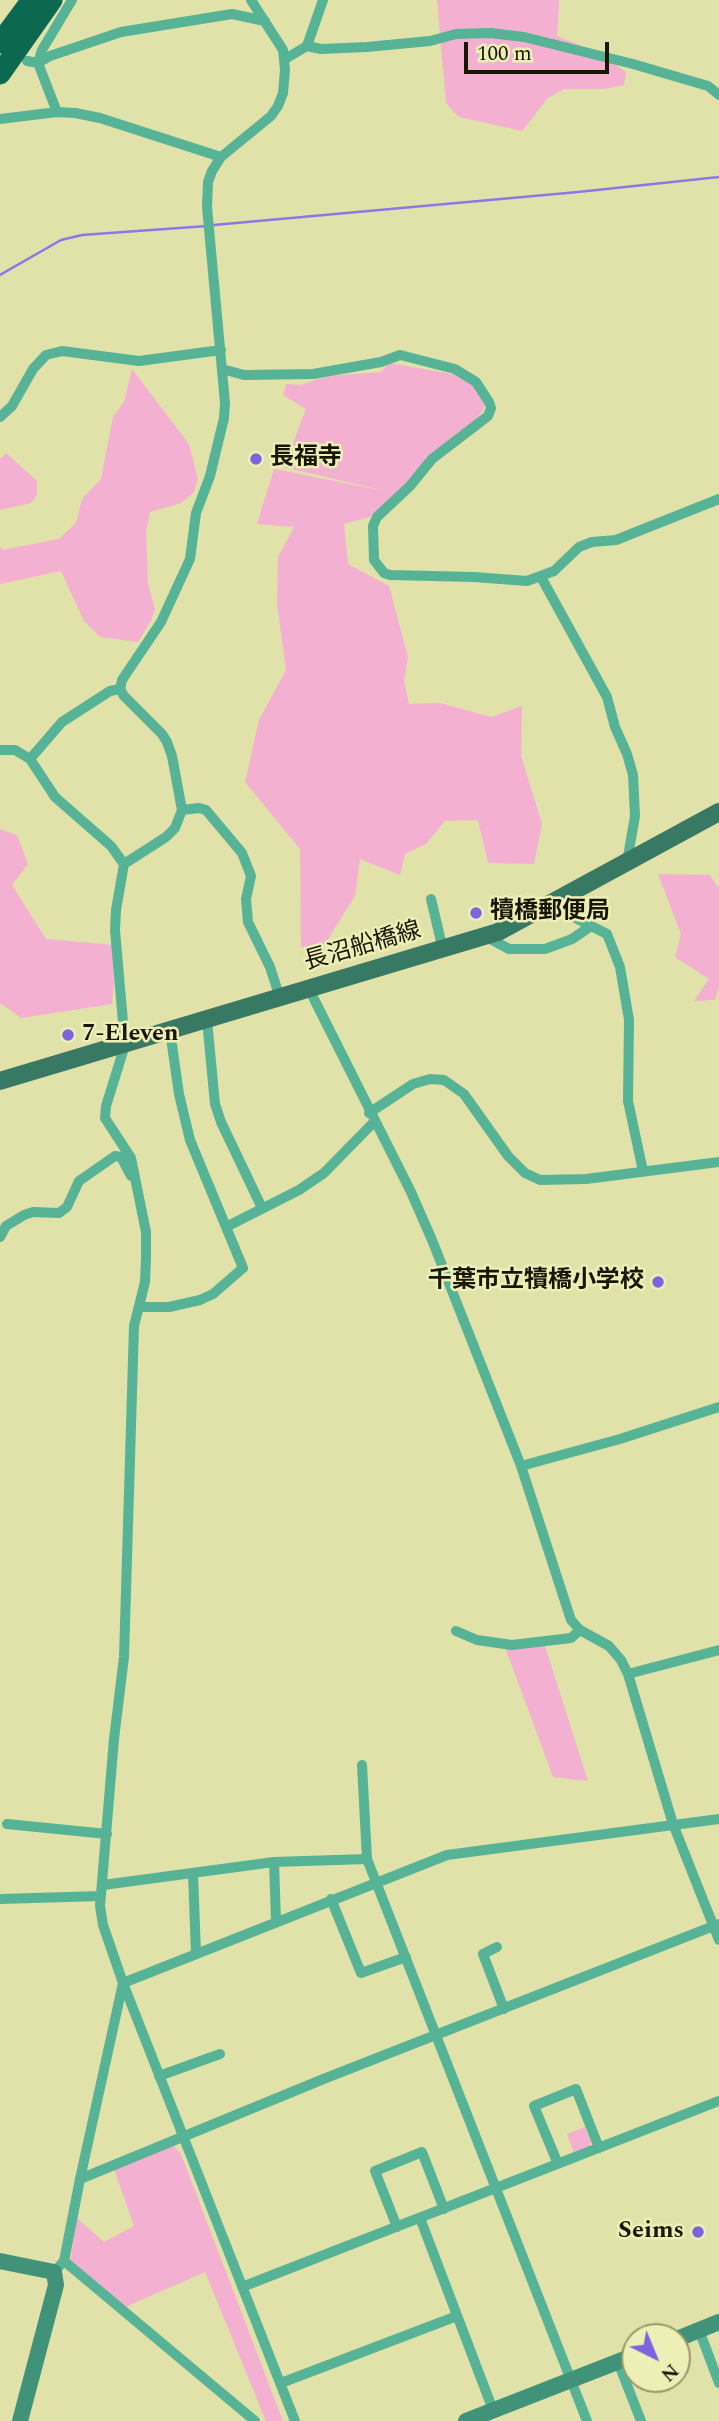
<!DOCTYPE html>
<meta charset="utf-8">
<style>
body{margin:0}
#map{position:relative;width:719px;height:2421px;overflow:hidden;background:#e0e2a9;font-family:Spectral,serif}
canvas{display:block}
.north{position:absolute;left:621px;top:2323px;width:70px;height:70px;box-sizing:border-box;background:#edefb6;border:2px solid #97996e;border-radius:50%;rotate:137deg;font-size:19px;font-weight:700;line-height:28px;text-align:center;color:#171703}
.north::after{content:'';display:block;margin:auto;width:24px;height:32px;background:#7d63de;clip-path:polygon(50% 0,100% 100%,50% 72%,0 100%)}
.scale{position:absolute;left:464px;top:42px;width:145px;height:32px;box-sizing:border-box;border:4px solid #171703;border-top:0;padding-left:9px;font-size:21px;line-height:24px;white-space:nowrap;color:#171703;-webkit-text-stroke:5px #edefb6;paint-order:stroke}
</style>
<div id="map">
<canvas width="719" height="2421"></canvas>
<div class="north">N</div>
<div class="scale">100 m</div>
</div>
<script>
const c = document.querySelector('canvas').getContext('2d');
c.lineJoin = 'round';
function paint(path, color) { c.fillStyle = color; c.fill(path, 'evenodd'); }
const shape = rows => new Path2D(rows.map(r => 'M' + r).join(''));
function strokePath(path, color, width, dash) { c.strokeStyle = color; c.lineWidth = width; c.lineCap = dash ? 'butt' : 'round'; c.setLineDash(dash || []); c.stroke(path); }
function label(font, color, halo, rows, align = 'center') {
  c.font = font + ' Spectral,"Noto Sans JP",serif'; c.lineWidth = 5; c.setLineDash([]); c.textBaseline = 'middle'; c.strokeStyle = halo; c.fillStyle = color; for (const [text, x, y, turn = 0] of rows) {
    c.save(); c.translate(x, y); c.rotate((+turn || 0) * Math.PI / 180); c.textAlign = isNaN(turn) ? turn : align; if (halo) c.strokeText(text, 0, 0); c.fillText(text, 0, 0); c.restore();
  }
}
const green = shape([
 [437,0,559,0,557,36,599,53,626,72,624,85,603,89,564,89,548,98,522,131,459,117,446,103],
 [389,363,458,375,475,387,485,404,483,411,473,422,370,517,344,524,348,564,389,586,408,657,404,681,409,704,440,703,491,717,522,706,521,756,542,824,534,864,488,863,478,820,445,821,426,844,405,854,400,875,360,859,355,896,323,947,301,947,300,849,245,782,259,720,286,670,277,604,278,557,294,527,257,524,274,469,385,491,284,467,306,409,283,395,286,384,300,385,328,376,381,372],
 [132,369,189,444,198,479,194,492,181,503,150,512,146,532,148,584,155,609,151,621,138,642,100,637,84,621,61,571,0,584,0,546,2,550,59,539,76,523,82,499,101,479,113,417,124,402],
 [6,453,37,481,37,495,31,503,0,510,0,459],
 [0,829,17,835,28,864,12,885,46,939,112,945,114,985,112,1004,21,1018,0,1003],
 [658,874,710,875,719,889,719,986,715,1000,694,1001,709,979,675,957,681,934],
 [544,1643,588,1781,553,1777,505,1647],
 [585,2127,591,2143,589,2147,574,2153,567,2134],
 [173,2145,181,2154,283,2421,266,2421,205,2272,123,2308,70,2261,77,2218,104,2242,134,2226,114,2169]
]);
const stream = shape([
 [214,225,578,192,719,177],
 [0,275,61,240,82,235,207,226]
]);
const street = shape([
 [307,46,321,49,367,47,430,41,456,34,490,33,524,37,633,64,708,86,719,95],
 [285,59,307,46,323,0],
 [27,61,38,63,50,56,121,32,232,14,265,21],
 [57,112,38,63,42,50,72,0],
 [0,119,57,112,75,113,100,118,221,157],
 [222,369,244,375,313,374,381,362,400,355,455,369,476,382,489,402,491,408,488,416,432,459,410,486,377,517,373,526,374,560,384,573,390,575,474,577,527,581,554,571,579,547,592,542,616,540,719,499],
 [0,417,12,406,33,369,46,355,62,351,139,361,221,350],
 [541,577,607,697,615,727,627,754,633,775,635,816,627,862],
 [0,750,15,750,30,759,55,797,111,846,124,864],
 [30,759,62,722,110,691,120,689],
 [182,810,199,808,206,810,242,853,251,876,246,899,248,922,270,967,280,998],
 [431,899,443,950],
 [550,905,607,934,620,967,629,1020,628,1101,643,1171],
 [485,936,509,949,545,949,572,939,591,926],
 [309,989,411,1192,432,1240,521,1466,571,1620,580,1630,609,1646,621,1660,628,1674,673,1824,719,1940],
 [207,1020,215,1104,221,1122,262,1208],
 [369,1113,413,1084,430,1079,444,1080,464,1094,508,1156,525,1173,540,1180,586,1179,719,1162],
 [226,1227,299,1190,324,1173,374,1122],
 [0,1237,6,1226,24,1215,33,1212,59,1213,67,1207,79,1181,115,1156,121,1157,131,1176],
 [139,1307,169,1307,200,1300,213,1294,243,1268,190,1140,179,1094,170,1031],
 [521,1466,620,1439,719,1407],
 [456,1631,477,1640,512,1645,571,1638,580,1630],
 [628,1674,719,1650],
 [362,1765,367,1859,587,2421],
 [7,1824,107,1834],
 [274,1862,276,1921],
 [193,1873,196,1954],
 [103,1885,274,1862,367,1859],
 [0,1899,101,1896],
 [331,1899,361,1973,406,1957],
 [497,1947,483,1954,504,2009],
 [159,2076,220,2054],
 [558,2164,534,2106,576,2089,599,2148],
 [80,2179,326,2078,719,1924],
 [420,2218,493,2410],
 [397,2227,375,2171,422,2152,444,2209],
 [64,2261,255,2421],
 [54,2272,64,2261,80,2179,123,1983,103,1925,100,1906,114,1739,124,1657,134,1326,145,1282,146,1258,146,1232,131,1158,105,1118,106,1106,125,1045,115,930,116,910,124,864,166,837,175,828,182,810,172,756,167,742,162,734,124,696,120,689,122,680,161,622,190,559,196,513,210,476,224,418,225,403,207,207,208,182,212,171,221,157,271,116,278,106,283,93,285,70,283,50,251,0],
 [242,2287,719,2101],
 [699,2330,719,2383],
 [618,2362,641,2421],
 [281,2383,457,2316],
 [295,2421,123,1983,447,1855,719,1819]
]);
const secondary = shape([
 [0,2261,54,2272,56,2285,20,2421],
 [677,2339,719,2322],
 [466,2421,635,2355]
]);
const primary = shape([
 [0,1081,498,932,719,812]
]);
const highway = shape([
 [0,74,52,0]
]);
const highwayBridge = shape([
 [0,43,31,1]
]);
const markers = [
 [256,459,7,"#7d63de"],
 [476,913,7,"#7d63de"],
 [68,1035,7,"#7d63de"],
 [658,1282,7,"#7d63de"],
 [698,2232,7,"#7d63de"]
];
const poiNames = [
 ["長福寺",270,459],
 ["犢橋郵便局",490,913],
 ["7-Eleven",82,1035],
 ["千葉市立犢橋小学校",644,1282,"right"],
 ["Seims",684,2232,"right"]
];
const streetNames = [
 ["長沼船橋線",363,948,-16]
];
paint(green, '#f3b0d0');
strokePath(stream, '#8c77e7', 2.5);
strokePath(street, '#57b395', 10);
strokePath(secondary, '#409278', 16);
strokePath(primary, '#387964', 18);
strokePath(highway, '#0c6851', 21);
strokePath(highwayBridge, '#0c6851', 21);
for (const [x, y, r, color] of markers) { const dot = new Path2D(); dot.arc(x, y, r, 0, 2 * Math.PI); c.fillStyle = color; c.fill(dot); strokePath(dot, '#edefb6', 2.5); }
label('bold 24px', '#171703', '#edefb6', poiNames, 'left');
label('24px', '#171703', '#edefb6', streetNames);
</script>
